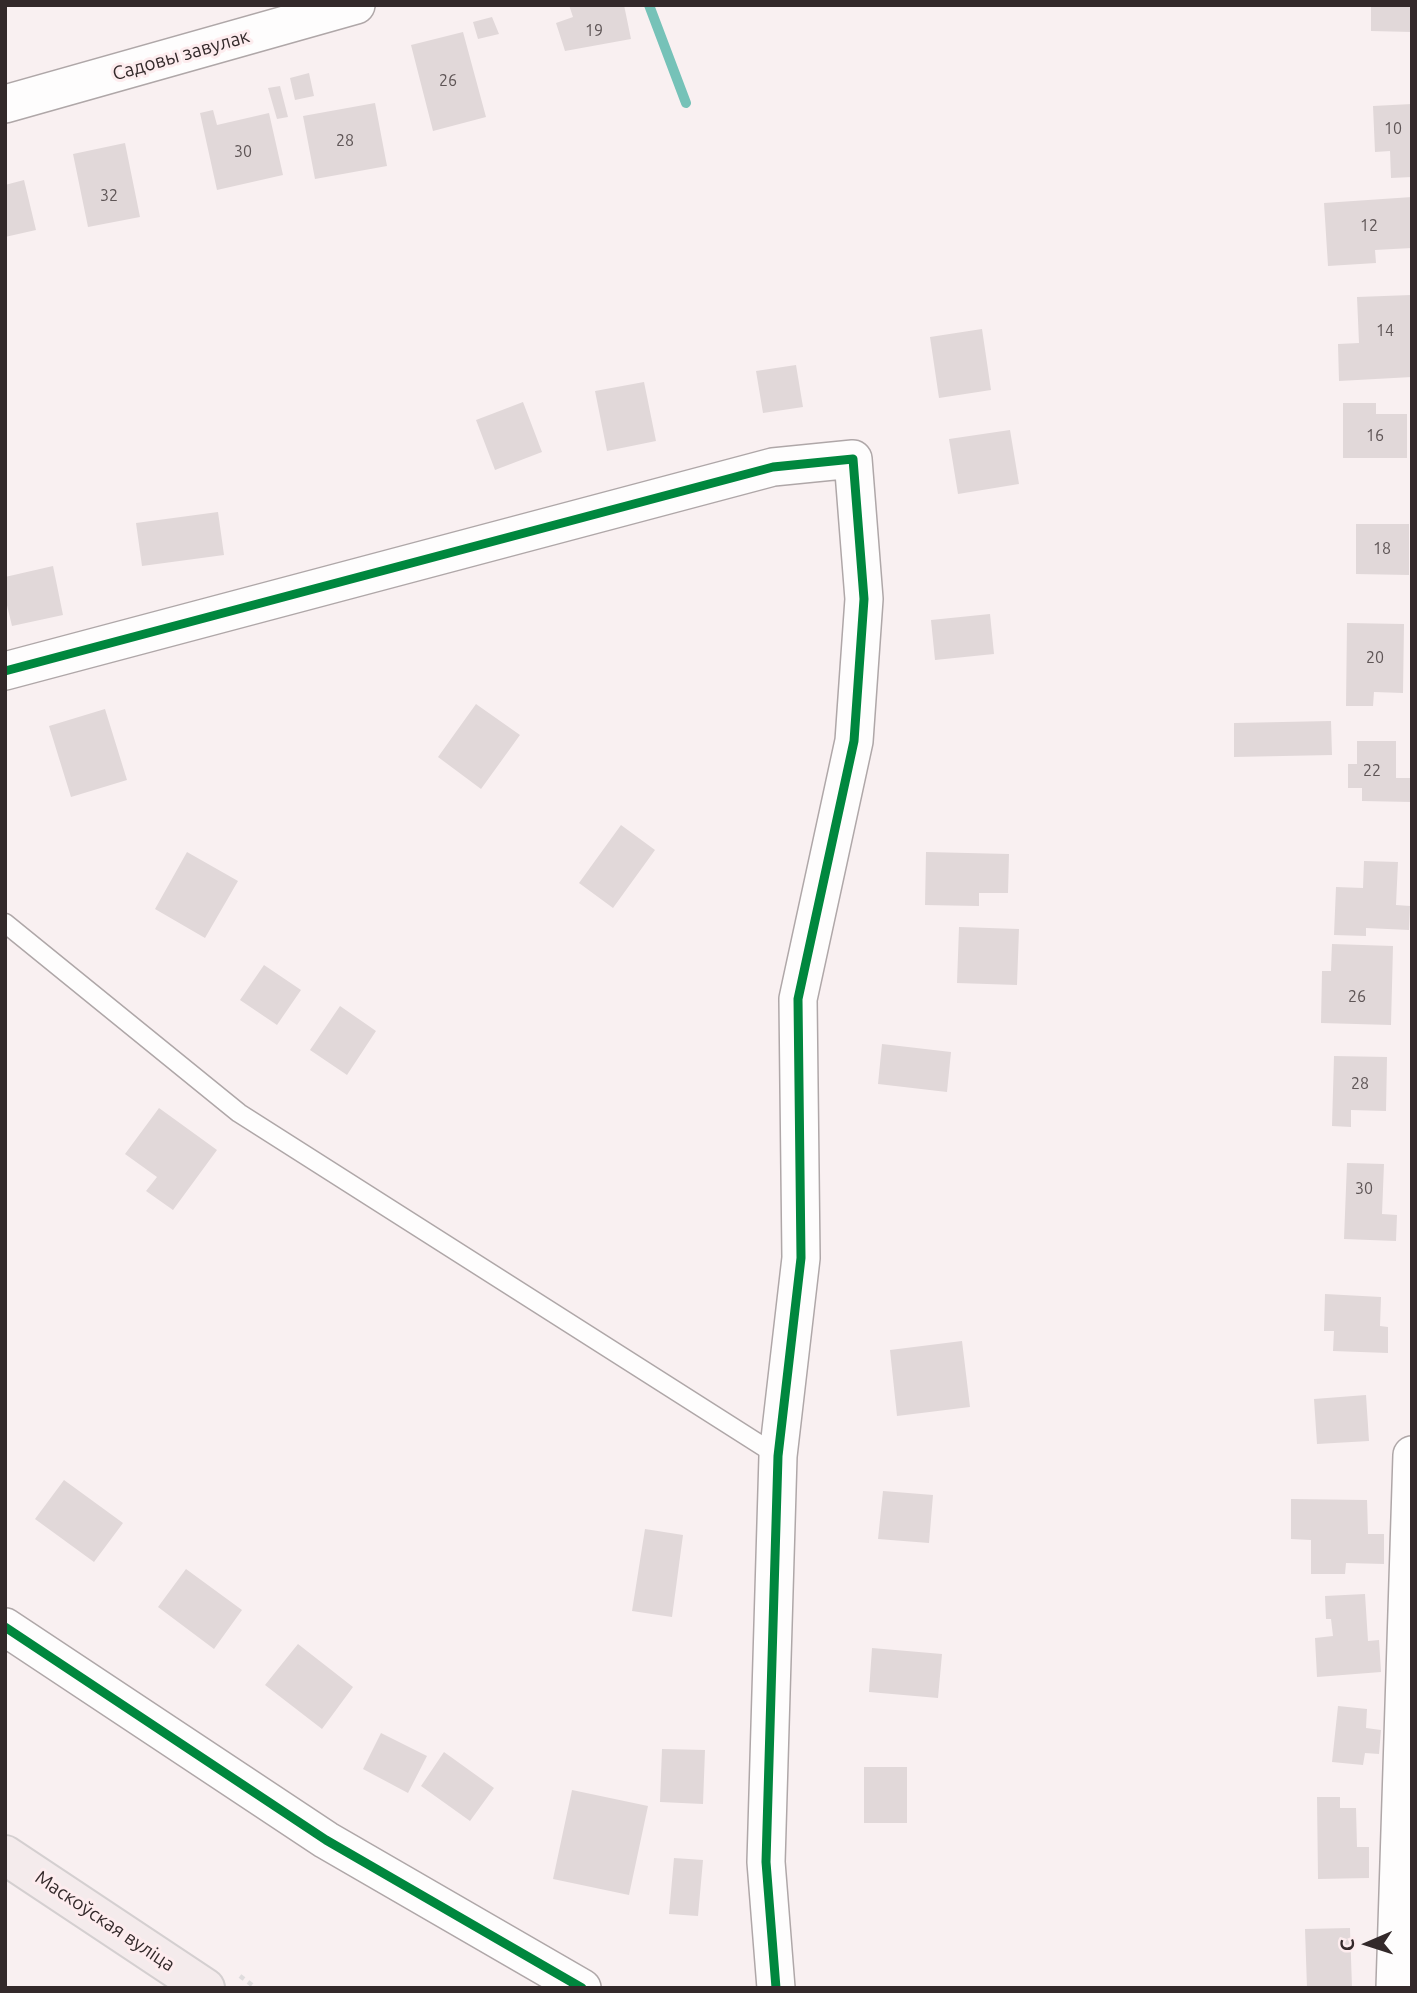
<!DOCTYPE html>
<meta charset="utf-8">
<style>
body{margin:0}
#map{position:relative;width:1417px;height:1993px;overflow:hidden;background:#f9f0f1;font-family:Ubuntu,sans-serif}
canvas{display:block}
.frame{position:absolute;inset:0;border:7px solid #33292a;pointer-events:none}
.north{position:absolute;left:1333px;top:1909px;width:70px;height:70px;-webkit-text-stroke:5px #fdecee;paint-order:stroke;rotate:267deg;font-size:19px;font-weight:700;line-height:28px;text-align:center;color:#33292a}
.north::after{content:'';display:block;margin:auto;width:24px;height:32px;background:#33292a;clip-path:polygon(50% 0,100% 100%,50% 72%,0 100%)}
</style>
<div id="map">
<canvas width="1417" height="1993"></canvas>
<div class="frame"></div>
<div class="north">С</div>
</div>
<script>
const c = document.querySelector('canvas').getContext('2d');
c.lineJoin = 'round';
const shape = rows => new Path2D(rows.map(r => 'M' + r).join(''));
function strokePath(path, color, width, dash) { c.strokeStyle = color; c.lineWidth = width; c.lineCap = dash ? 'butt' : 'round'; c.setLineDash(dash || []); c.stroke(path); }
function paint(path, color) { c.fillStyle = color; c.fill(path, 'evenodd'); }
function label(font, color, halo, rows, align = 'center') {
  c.font = font + ' Ubuntu,sans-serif'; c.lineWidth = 6; c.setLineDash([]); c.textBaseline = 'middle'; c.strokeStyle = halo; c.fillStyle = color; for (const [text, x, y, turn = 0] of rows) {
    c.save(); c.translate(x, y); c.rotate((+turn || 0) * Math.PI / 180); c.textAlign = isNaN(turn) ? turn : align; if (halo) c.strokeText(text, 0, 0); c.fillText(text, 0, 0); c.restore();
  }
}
const stream = shape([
 [649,5,686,103]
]);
const building = shape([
 [569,5,624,5,631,39,565,51,556,23,573,17],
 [1371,5,1412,5,1412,32,1371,31],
 [492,17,499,34,478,39,473,22],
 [463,32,486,117,433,131,411,45],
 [309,73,314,96,295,100,290,78],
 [280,86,288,117,277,119,268,88],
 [375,103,387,166,315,179,303,116],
 [1412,104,1412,177,1391,178,1390,151,1375,152,1373,106],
 [213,110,217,125,269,113,283,175,217,190,200,113],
 [125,143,140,217,88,227,73,154],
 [24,180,36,230,5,237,5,185],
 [1412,197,1412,248,1375,250,1376,263,1328,266,1324,203],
 [1411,295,1412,377,1339,381,1338,344,1359,343,1357,297],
 [982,329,991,390,939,398,930,337],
 [796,365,803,407,763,413,756,371],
 [644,382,656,441,607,451,595,391],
 [523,402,542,452,495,470,476,420],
 [1343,403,1376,403,1376,414,1407,414,1407,458,1343,458],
 [1010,430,1019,484,958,494,949,439],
 [218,512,224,555,142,566,136,523],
 [1356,524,1409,524,1409,575,1356,574],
 [53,566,63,615,12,626,5,597,5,577],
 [990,614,994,654,935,660,931,620],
 [1347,623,1404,624,1403,693,1374,692,1373,706,1346,706],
 [476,704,520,735,481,789,438,757],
 [105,709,127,780,71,797,49,726],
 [1331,721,1332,755,1234,757,1234,723],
 [1357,741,1396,741,1396,778,1412,778,1412,802,1362,801,1362,788,1348,788,1348,764,1357,764],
 [621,825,655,850,613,908,579,883],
 [187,852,238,881,205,938,155,909],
 [926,852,1009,854,1008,893,979,893,979,906,925,905],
 [1364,861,1398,862,1396,905,1410,906,1409,930,1366,928,1366,936,1334,935,1336,887,1363,888],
 [959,927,1019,929,1017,985,957,983],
 [1332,944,1393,946,1391,1025,1321,1023,1322,971,1331,971],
 [264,965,301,990,277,1025,240,1000],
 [340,1006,376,1031,347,1075,310,1050],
 [882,1044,951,1052,947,1092,878,1084],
 [1334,1056,1387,1057,1386,1111,1351,1110,1351,1127,1332,1126],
 [159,1108,217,1150,173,1210,146,1191,157,1177,125,1154],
 [1347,1163,1384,1164,1382,1214,1397,1215,1396,1241,1344,1239],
 [1325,1294,1381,1297,1380,1326,1388,1327,1388,1353,1333,1351,1334,1331,1324,1331],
 [962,1341,970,1407,897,1416,890,1350],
 [1366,1395,1369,1441,1317,1444,1314,1399],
 [64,1480,123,1523,94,1562,35,1519],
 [883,1491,933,1495,929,1543,878,1539],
 [1291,1499,1367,1500,1368,1534,1384,1534,1384,1564,1346,1563,1345,1574,1311,1574,1311,1540,1291,1539],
 [645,1529,683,1535,672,1617,632,1611],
 [186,1569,242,1610,214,1649,158,1607],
 [1365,1594,1368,1641,1379,1640,1381,1672,1317,1677,1315,1638,1333,1636,1331,1619,1326,1619,1325,1596],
 [298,1644,353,1687,322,1729,265,1685],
 [872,1648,942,1654,938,1698,869,1692],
 [1338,1706,1367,1709,1366,1728,1381,1730,1379,1754,1365,1753,1363,1765,1332,1762],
 [381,1733,427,1756,408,1793,363,1769],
 [662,1749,705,1750,703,1804,660,1802],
 [444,1752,494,1788,470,1821,421,1786],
 [864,1767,907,1767,907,1823,864,1823],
 [572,1790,648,1806,629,1895,553,1879],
 [1317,1797,1340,1797,1340,1808,1356,1808,1357,1847,1369,1847,1369,1878,1318,1879],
 [674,1858,703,1860,698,1916,669,1914],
 [1350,1928,1352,1988,1307,1988,1305,1929]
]);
const path = shape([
 [240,1976,256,1988]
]);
const lane = shape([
 [5,923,239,1113,778,1456]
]);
const street = shape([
 [5,104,356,5],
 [5,671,773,467,853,459,864,599,854,741,798,999,801,1258,778,1456,766,1862,776,1988],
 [5,1627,326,1840,582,1988],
 [1395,1988,1412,1455]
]);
const primary = shape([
 [5,1855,205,1988]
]);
const cycleway = shape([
 [5,671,773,467,853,459,864,599,854,741,798,999,801,1258,778,1456,766,1862,776,1988],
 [5,1627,326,1840,582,1988]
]);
const numberNames = [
 ["19",594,31],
 ["26",448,81],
 ["10",1393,129],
 ["28",345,141],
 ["30",243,152],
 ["32",109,196],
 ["12",1369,226],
 ["14",1385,331],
 ["16",1375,436],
 ["18",1382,549],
 ["20",1375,658],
 ["22",1372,771],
 ["26",1357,997],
 ["28",1360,1084],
 ["30",1364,1189]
];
const streetNames = [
 ["Садовы завулак",181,55,-16],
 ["Маскоўская вуліца",105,1921,34]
];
strokePath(stream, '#76c2b8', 10);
paint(building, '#e1d8d9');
strokePath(lane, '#afa7a8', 21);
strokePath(street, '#afa7a8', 40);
strokePath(primary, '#d4cfd0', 42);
strokePath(path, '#dfdcdd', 4.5, [5, 5]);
strokePath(lane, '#fefdfd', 18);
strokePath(street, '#fefdfd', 37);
strokePath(primary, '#f4ebec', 38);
strokePath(cycleway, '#00873e', 9);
label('16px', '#5e5556', null, numberNames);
label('19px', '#33292a', '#fdecee', streetNames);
</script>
